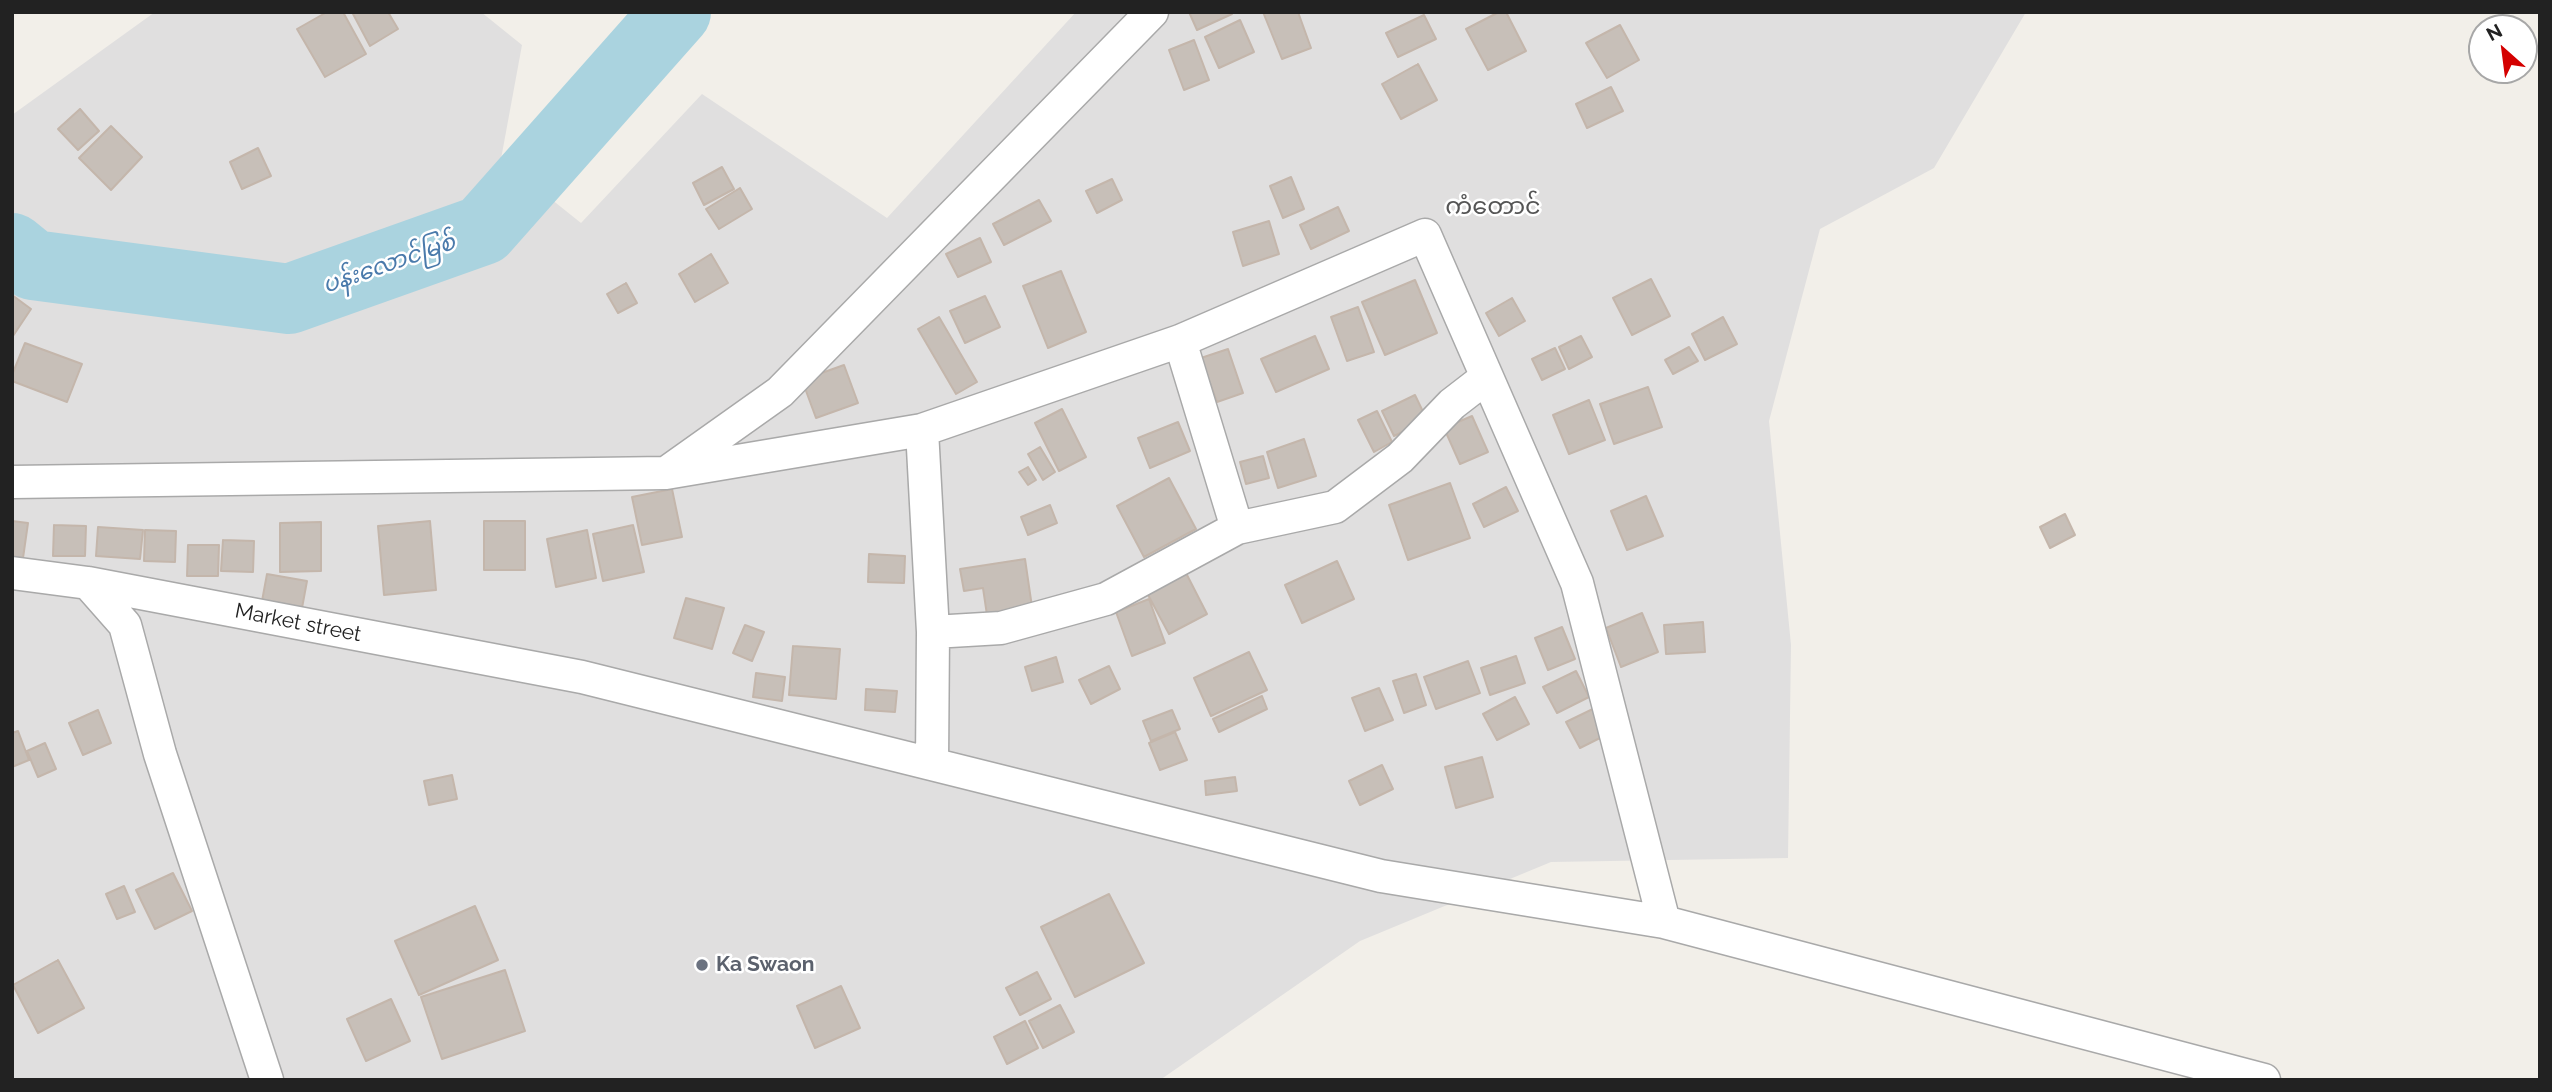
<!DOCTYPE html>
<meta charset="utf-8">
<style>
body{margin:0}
#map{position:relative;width:2552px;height:1092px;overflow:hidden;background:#f2efe9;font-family:Raleway,sans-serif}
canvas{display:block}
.frame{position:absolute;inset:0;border:14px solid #222;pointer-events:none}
.north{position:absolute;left:2468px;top:14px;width:70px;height:70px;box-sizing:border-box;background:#fff;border:2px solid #a7a7a7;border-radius:50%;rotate:332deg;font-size:19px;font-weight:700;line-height:28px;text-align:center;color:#222}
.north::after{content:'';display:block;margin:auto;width:24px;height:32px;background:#d40000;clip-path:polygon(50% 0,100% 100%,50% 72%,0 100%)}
</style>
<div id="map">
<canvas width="2552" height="1092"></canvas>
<div class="frame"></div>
<div class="north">N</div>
</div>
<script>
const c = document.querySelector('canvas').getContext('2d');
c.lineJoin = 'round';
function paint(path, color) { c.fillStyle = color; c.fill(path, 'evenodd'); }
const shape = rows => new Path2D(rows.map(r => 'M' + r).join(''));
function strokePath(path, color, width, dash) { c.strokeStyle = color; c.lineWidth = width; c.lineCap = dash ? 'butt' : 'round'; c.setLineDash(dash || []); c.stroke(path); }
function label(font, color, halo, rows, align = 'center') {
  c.font = font + ' Raleway,"Noto Sans Myanmar",sans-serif'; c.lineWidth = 5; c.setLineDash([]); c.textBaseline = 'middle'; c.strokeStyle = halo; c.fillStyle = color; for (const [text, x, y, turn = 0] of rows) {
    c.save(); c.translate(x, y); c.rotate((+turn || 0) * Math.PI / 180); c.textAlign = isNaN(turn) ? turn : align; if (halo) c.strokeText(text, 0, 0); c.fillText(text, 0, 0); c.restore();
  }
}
const residential = shape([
 [155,12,481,12,522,45,501,159,581,223,702,94,887,218,1076,12,2026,12,1934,168,1820,229,1769,421,1791,645,1788,858,1551,862,1360,941,1160,1080,12,1080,12,115]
]);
const river = shape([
 [12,248,33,265,289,299,483,230,676,12]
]);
const building = shape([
 [327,12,343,12,366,54,325,77,297,29,327,12],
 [352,12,388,12,398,29,370,46,352,12],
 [1189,12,1231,12,1232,14,1197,30,1189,12],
 [1263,12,1298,12,1311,48,1282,59,1263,12],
 [1499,12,1506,12,1526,51,1488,70,1466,29,1499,12],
 [1424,15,1436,39,1398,57,1386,33,1424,15],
 [1240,20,1254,52,1219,68,1205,37,1240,20],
 [1620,25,1639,60,1607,78,1586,43,1620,25],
 [1194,40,1209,80,1184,90,1169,50,1194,40],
 [1418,64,1437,100,1401,119,1382,84,1418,64],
 [1611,87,1623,111,1587,128,1576,104,1611,87],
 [80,109,99,131,78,150,58,129,80,109],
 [111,126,142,157,111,190,79,158,111,126],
 [258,148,271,176,242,189,230,162,258,148],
 [722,167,734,189,704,205,693,183,722,167],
 [1291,177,1304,209,1283,218,1270,186,1291,177],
 [1112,179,1122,200,1097,213,1086,191,1112,179],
 [740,188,752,209,719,229,706,209,740,188],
 [1039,200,1051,221,1004,245,993,224,1039,200],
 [1338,207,1349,231,1311,249,1300,225,1338,207],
 [1269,221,1279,254,1243,266,1233,232,1269,221],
 [980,238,991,262,958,277,946,254,980,238],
 [711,254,728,283,695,302,679,274,711,254],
 [1061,271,1086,332,1048,348,1023,286,1061,271],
 [1651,279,1670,316,1632,335,1613,298,1651,279],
 [1415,280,1437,333,1385,355,1362,302,1415,280],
 [626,283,637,303,618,313,607,294,626,283],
 [12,295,31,309,13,336,12,335,12,295],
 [985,296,1000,327,965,343,950,311,985,296],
 [1512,298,1525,321,1499,336,1486,313,1512,298],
 [1358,307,1374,352,1347,361,1331,317,1358,307],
 [939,317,977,382,956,394,918,329,939,317],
 [1723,317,1737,344,1705,360,1692,334,1723,317],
 [1315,336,1329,369,1276,392,1261,359,1315,336],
 [1581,336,1592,357,1569,369,1559,347,1581,336],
 [25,343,82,364,67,402,12,381,12,375,25,343],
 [1689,347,1698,361,1673,374,1665,360,1689,347],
 [1555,348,1565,369,1542,380,1532,359,1555,348],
 [1228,349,1243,393,1217,402,1201,358,1228,349],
 [844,365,858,403,816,418,802,380,844,365],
 [1648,387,1662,427,1614,444,1600,404,1648,387],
 [1415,395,1427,420,1394,436,1382,411,1415,395],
 [1589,400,1605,440,1569,454,1553,415,1589,400],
 [1062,409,1086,457,1059,471,1035,423,1062,409],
 [1377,411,1392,442,1374,452,1358,420,1377,411],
 [1472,416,1488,452,1460,464,1444,428,1472,416],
 [1178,422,1190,451,1150,468,1138,438,1178,422],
 [1304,439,1316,476,1278,488,1267,452,1304,439],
 [1040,447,1055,472,1043,480,1028,454,1040,447],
 [1263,456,1269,478,1246,484,1240,462,1263,456],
 [1028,467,1036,480,1028,485,1019,472,1028,467],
 [1169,478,1196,529,1144,557,1117,506,1169,478],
 [1450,483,1470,538,1408,560,1389,505,1450,483],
 [1506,487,1518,511,1484,527,1473,504,1506,487],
 [672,489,682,537,642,545,632,497,672,489],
 [1646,496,1663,536,1627,550,1611,511,1646,496],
 [1050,505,1057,523,1028,535,1021,517,1050,505],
 [2065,514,2075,535,2050,548,2040,527,2065,514],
 [12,521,28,523,23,558,12,557,12,521],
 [430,521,436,590,384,595,378,526,430,521],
 [484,521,525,521,525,570,484,570,484,521],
 [321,522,321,571,280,572,280,523,321,522],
 [54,525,86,526,85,556,53,556,54,525],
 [633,525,644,572,603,581,593,534,633,525],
 [98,527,143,530,140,559,96,556,98,527],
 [145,530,176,531,175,562,144,561,145,530],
 [587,530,596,578,556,587,547,539,587,530],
 [223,540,254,541,253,572,221,571,223,540],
 [188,545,219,545,218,576,187,576,188,545],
 [869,554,905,556,904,583,868,582,869,554],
 [1025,559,1032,607,987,615,983,588,964,591,960,569,1025,559],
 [1337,561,1354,599,1302,623,1285,585,1337,561],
 [1186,573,1207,614,1169,634,1147,593,1186,573],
 [267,574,307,581,302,608,262,601,267,574],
 [686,598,724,608,712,649,674,638,686,598],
 [1149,599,1165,643,1132,656,1116,612,1149,599],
 [1642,613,1658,652,1621,667,1606,628,1642,613],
 [1703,622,1705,652,1666,654,1664,625,1703,622],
 [745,625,764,632,752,661,733,653,745,625],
 [1562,627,1575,659,1548,670,1535,638,1562,627],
 [793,646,840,649,836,699,789,695,793,646],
 [1249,652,1267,690,1211,716,1194,678,1249,652],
 [1516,656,1525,683,1490,695,1481,668,1516,656],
 [1056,657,1063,682,1032,691,1025,667,1056,657],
 [1468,661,1480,693,1436,709,1424,677,1468,661],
 [1109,666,1120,689,1091,704,1079,680,1109,666],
 [1576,671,1589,697,1557,713,1543,687,1576,671],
 [756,673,785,677,782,701,753,697,756,673],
 [1416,674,1426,705,1404,713,1393,681,1416,674],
 [1379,688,1393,720,1365,731,1352,698,1379,688],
 [866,689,897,691,895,712,865,710,866,689],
 [1262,696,1267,709,1219,732,1213,719,1262,696],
 [1515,697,1529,724,1497,740,1483,714,1515,697],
 [1599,706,1612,732,1580,748,1566,722,1599,706],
 [98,710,111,743,83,755,69,723,98,710],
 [1172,710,1180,729,1151,741,1143,721,1172,710],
 [18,731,29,760,12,767,12,733,18,731],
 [1175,732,1187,760,1160,770,1149,743,1175,732],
 [45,743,56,769,38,777,27,751,45,743],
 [1482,757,1493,797,1456,808,1445,767,1482,757],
 [1382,765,1393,789,1360,805,1349,781,1382,765],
 [452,775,457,799,429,805,424,781,452,775],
 [1235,777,1237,791,1206,795,1205,781,1235,777],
 [173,873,192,911,155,929,136,890,173,873],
 [124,886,135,912,117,919,106,894,124,886],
 [1109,894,1144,963,1075,997,1041,927,1109,894],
 [475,906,498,960,419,995,395,941,475,906],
 [58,960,84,1008,38,1033,13,985,58,960],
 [505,970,525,1031,442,1059,421,997,505,970],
 [1037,972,1051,999,1020,1015,1006,988,1037,972],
 [841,986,860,1028,815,1048,797,1006,841,986],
 [391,999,410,1041,366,1061,347,1019,391,999],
 [1060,1005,1074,1032,1043,1048,1029,1021,1060,1005],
 [1025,1021,1038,1048,1007,1064,994,1037,1025,1021]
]);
const minor = shape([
 [1180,341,1237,528,1335,507,1400,458,1452,404,1487,377],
 [922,430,933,632,932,764],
 [666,473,922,430,1180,341,1425,235,1577,583,1664,922],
 [12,482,666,473,780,392,1152,12],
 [12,573,88,583,582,677,1381,876,1664,922,2264,1080],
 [88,583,125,625,160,754,267,1080],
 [933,632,1001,628,1106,599,1237,528]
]);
const markers = [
 [702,965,7,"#6b7280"]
];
const streetNames = [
 ["Market street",298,623,11]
];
const worshipNames = [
 ["Ka Swaon",716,965]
];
const waterNames = [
 ["ပန်းလောင်မြစ်",389,264,-19]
];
const quarterNames = [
 ["ကံတောင်",1493,207]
];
paint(residential, '#e0dfdf');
strokePath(river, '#aad3df', 70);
paint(building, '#c7bfb8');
strokePath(building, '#c4b6ab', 2);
strokePath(minor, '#a9a9a9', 35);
strokePath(minor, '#fff', 32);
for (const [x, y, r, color] of markers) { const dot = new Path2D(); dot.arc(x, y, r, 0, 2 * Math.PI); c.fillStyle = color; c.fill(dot); strokePath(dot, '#fff', 2.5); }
label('21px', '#222', '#fff', streetNames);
label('bold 21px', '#5b616d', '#fff', worshipNames, 'left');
label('italic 23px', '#4a7aab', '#fff', waterNames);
label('24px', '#555', '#fff', quarterNames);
</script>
